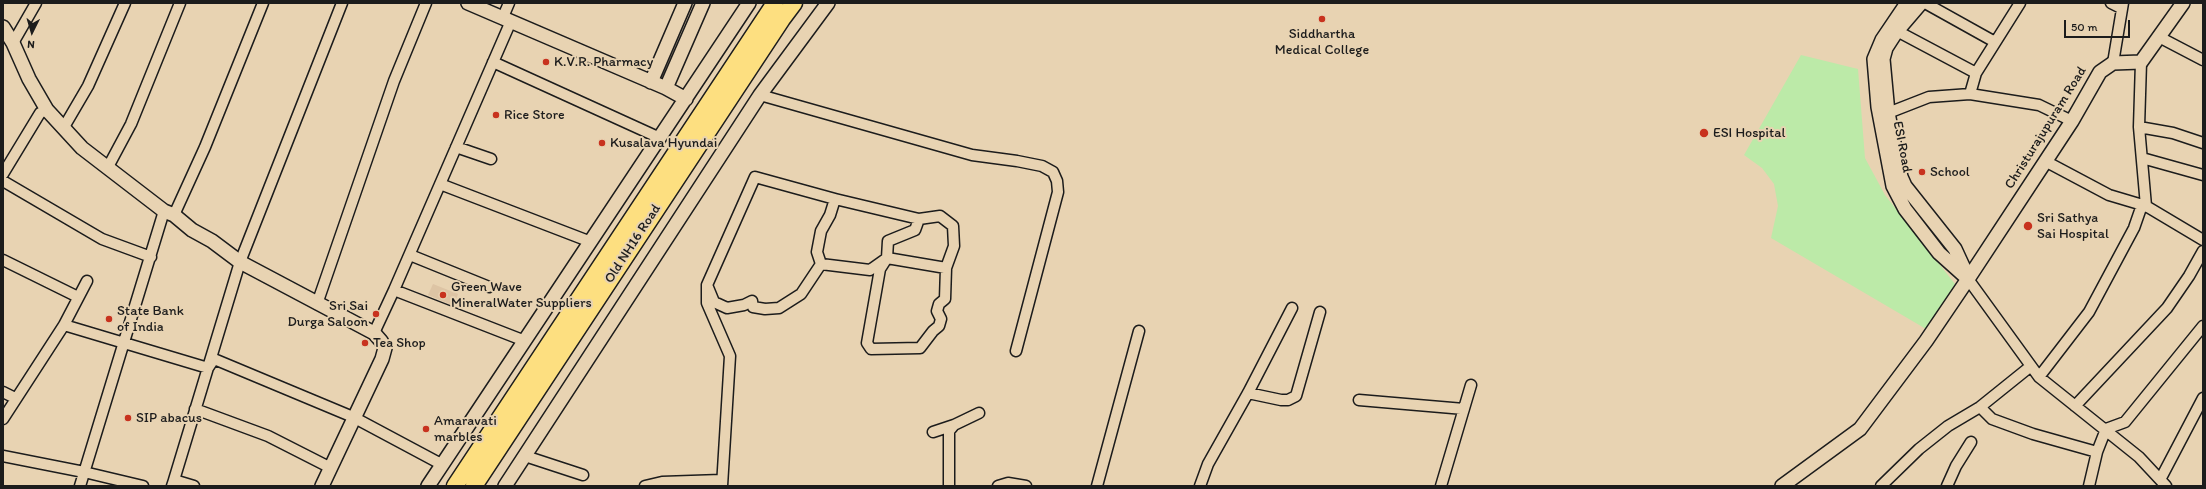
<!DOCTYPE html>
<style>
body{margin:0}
#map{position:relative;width:2206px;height:489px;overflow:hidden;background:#e8d3b2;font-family:Itim,sans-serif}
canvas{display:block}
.frame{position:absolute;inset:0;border:4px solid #1c1c1c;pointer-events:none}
.north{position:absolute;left:12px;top:12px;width:40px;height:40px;-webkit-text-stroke:3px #e8d3b2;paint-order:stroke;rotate:185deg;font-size:11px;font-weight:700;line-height:16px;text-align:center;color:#1c1c1c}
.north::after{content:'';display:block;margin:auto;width:14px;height:18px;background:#1c1c1c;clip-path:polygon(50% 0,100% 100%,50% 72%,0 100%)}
.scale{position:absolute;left:2064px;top:20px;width:66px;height:18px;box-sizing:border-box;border:2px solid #1c1c1c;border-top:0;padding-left:5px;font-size:12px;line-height:14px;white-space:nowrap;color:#1c1c1c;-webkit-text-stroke:3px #e8d3b2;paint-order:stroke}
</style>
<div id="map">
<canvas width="2206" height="489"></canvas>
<div class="frame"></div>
<div class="north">N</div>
<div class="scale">50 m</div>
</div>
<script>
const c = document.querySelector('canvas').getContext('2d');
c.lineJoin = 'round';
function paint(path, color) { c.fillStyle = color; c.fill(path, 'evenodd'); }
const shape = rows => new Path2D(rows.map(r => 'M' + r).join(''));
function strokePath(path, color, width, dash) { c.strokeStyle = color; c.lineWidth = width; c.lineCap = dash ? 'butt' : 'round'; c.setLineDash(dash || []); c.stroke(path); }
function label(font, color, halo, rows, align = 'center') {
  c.font = font + ' Itim,sans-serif'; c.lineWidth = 4; c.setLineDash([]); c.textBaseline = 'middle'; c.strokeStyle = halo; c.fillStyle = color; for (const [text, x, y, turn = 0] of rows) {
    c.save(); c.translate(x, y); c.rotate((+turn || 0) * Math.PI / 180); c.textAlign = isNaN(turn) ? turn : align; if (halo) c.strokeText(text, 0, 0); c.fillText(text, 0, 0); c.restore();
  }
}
const built = shape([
 [433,284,458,294,454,306,428,295]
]);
const green = shape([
 [1801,55,1858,69,1865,158,1885,195,1955,284,1926,329,1771,238,1778,206,1774,184,1762,168,1744,155]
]);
const minor = shape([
 [1925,3,1995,42],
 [2111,3,2121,8],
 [503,17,509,3],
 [1897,31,1976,73,2020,3],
 [2159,37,2203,60],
 [13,43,36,3],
 [493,62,660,138],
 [2141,62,2139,127,2146,206],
 [2113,63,2123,3],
 [1970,94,1976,73],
 [760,95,972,155,1017,161,1042,166,1053,172,1057,181,1058,192,1016,351],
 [1888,113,1929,97,1970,94,2039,105,2072,121],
 [64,127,88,86,125,3],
 [2139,127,2173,133,2203,143],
 [456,147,491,159],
 [2142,158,2203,175],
 [2045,161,2109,195,2146,206,2203,240],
 [108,167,131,124,180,3],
 [3,174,40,113,47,110],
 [3,181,102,239,151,257],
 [440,184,591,242],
 [174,215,205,147,263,3],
 [919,219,940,216,953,226,954,246,946,268,887,258,880,269,867,343,871,349,920,348,933,331,939,326,941,319,937,311,939,304,945,299,946,268],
 [410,255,489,287],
 [3,260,78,297],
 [821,264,870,270,887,258,888,241,915,230,919,219,835,199],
 [1968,279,2039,377,2139,457,2166,486],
 [707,285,714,302,727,308,744,305,752,301,753,307,765,309,779,308,801,294,821,264,817,252,821,231,830,215,835,199,755,177,707,285,707,303,730,356,722,486],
 [394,290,525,341],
 [317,304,394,81,426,3],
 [64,325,208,368,214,359,353,417,441,464],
 [374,333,394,290,511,21],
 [2039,377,2089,312,2134,228,2142,205],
 [3,392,15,398],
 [1248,393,1281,400,1288,400,1296,396,1320,312],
 [1359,400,1464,409],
 [2075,406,2167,308,2189,276,2203,251],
 [1980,407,1992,419,2033,434,2097,452],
 [195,409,268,436,329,467],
 [3,419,64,325,87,281],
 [933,432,954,425],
 [3,456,84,472,143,486],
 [525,456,583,475],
 [2161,478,2203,398],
 [174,480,240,262,342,3],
 [80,486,164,211],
 [172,486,174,480,194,486],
 [645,486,662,482,721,480],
 [949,486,949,431,954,425,979,413],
 [998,486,1008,483,1026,486],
 [1097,486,1139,331],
 [1200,486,1208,464,1248,393,1292,308],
 [1441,486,1471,385],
 [1881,486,1919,449,1948,426,1980,407,2031,366],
 [1947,486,1956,466,1971,442],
 [2089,486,2097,452,2106,429,2125,422,2203,326]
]);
const tertiary = shape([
 [468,3,666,88,686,99],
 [1907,3,1882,40,1874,59,1878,107,1893,186,1905,209,1939,253,1968,279],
 [1921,3,1897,31,1886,48,1883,59,1888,113,1901,177,1905,186,1955,249,1967,275],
 [3,27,13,43,29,79,47,110,82,148,164,211,174,215,192,230,212,241,240,262,374,333,381,341,385,348,382,359,322,486],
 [651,82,685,3],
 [666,88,703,3],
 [428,486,749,3],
 [505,486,760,95,828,3],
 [1782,486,1860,429,1926,341,1968,279,2072,121,2100,72,2113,63,2141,62,2183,3]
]);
const primary = shape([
 [455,486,775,3],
 [474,486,782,19,794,3]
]);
const markers = [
 [1322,19,4,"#c8321e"],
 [546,62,4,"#c8321e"],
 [496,115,4,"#c8321e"],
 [1704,133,5,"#c8321e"],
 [602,143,4,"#c8321e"],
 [1922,172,4,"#c8321e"],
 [2028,226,5,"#c8321e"],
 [443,295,4,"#c8321e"],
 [376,314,4,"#c8321e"],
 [109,319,4,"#c8321e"],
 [365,343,4,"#c8321e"],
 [128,418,4,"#c8321e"],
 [426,429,4,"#c8321e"]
];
const poiNames = [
 ["Siddhartha",1322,34,"center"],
 ["Medical College",1322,50,"center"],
 ["K.V.R. Pharmacy",554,62],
 ["Rice Store",504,115],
 ["ESI Hospital",1713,133],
 ["Kusalava Hyundai",610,143],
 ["School",1930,172],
 ["Sri Sathya",2037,218],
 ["Sai Hospital",2037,234],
 ["Green Wave",451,287],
 ["MineralWater Suppliers",451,303],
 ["Sri Sai",368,306,"right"],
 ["Durga Saloon",368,322,"right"],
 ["State Bank",117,311],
 ["of India",117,327],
 ["Tea Shop",373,343],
 ["SIP abacus",136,418],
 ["Amaravati",434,421],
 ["marbles",434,437]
];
const streetNames = [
 ["Christurajupuram Road",2046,128,-58],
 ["ESI Road",1902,147,79],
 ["Old NH16 Road",633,244,-57]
];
paint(built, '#ddc4a4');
paint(green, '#bceaa8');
strokePath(minor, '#1c1c1c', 13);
strokePath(tertiary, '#1c1c1c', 16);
strokePath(primary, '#1c1c1c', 19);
strokePath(minor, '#e8d3b2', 10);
strokePath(tertiary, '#e8d3b2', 13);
strokePath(primary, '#fddf80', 16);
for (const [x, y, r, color] of markers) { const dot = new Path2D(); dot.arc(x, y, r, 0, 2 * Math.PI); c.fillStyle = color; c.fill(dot); strokePath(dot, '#e8d3b2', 1.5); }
label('14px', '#1c1c1c', '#e8d3b2', poiNames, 'left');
label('14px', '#1c1c1c', '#e8d3b2', streetNames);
</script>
